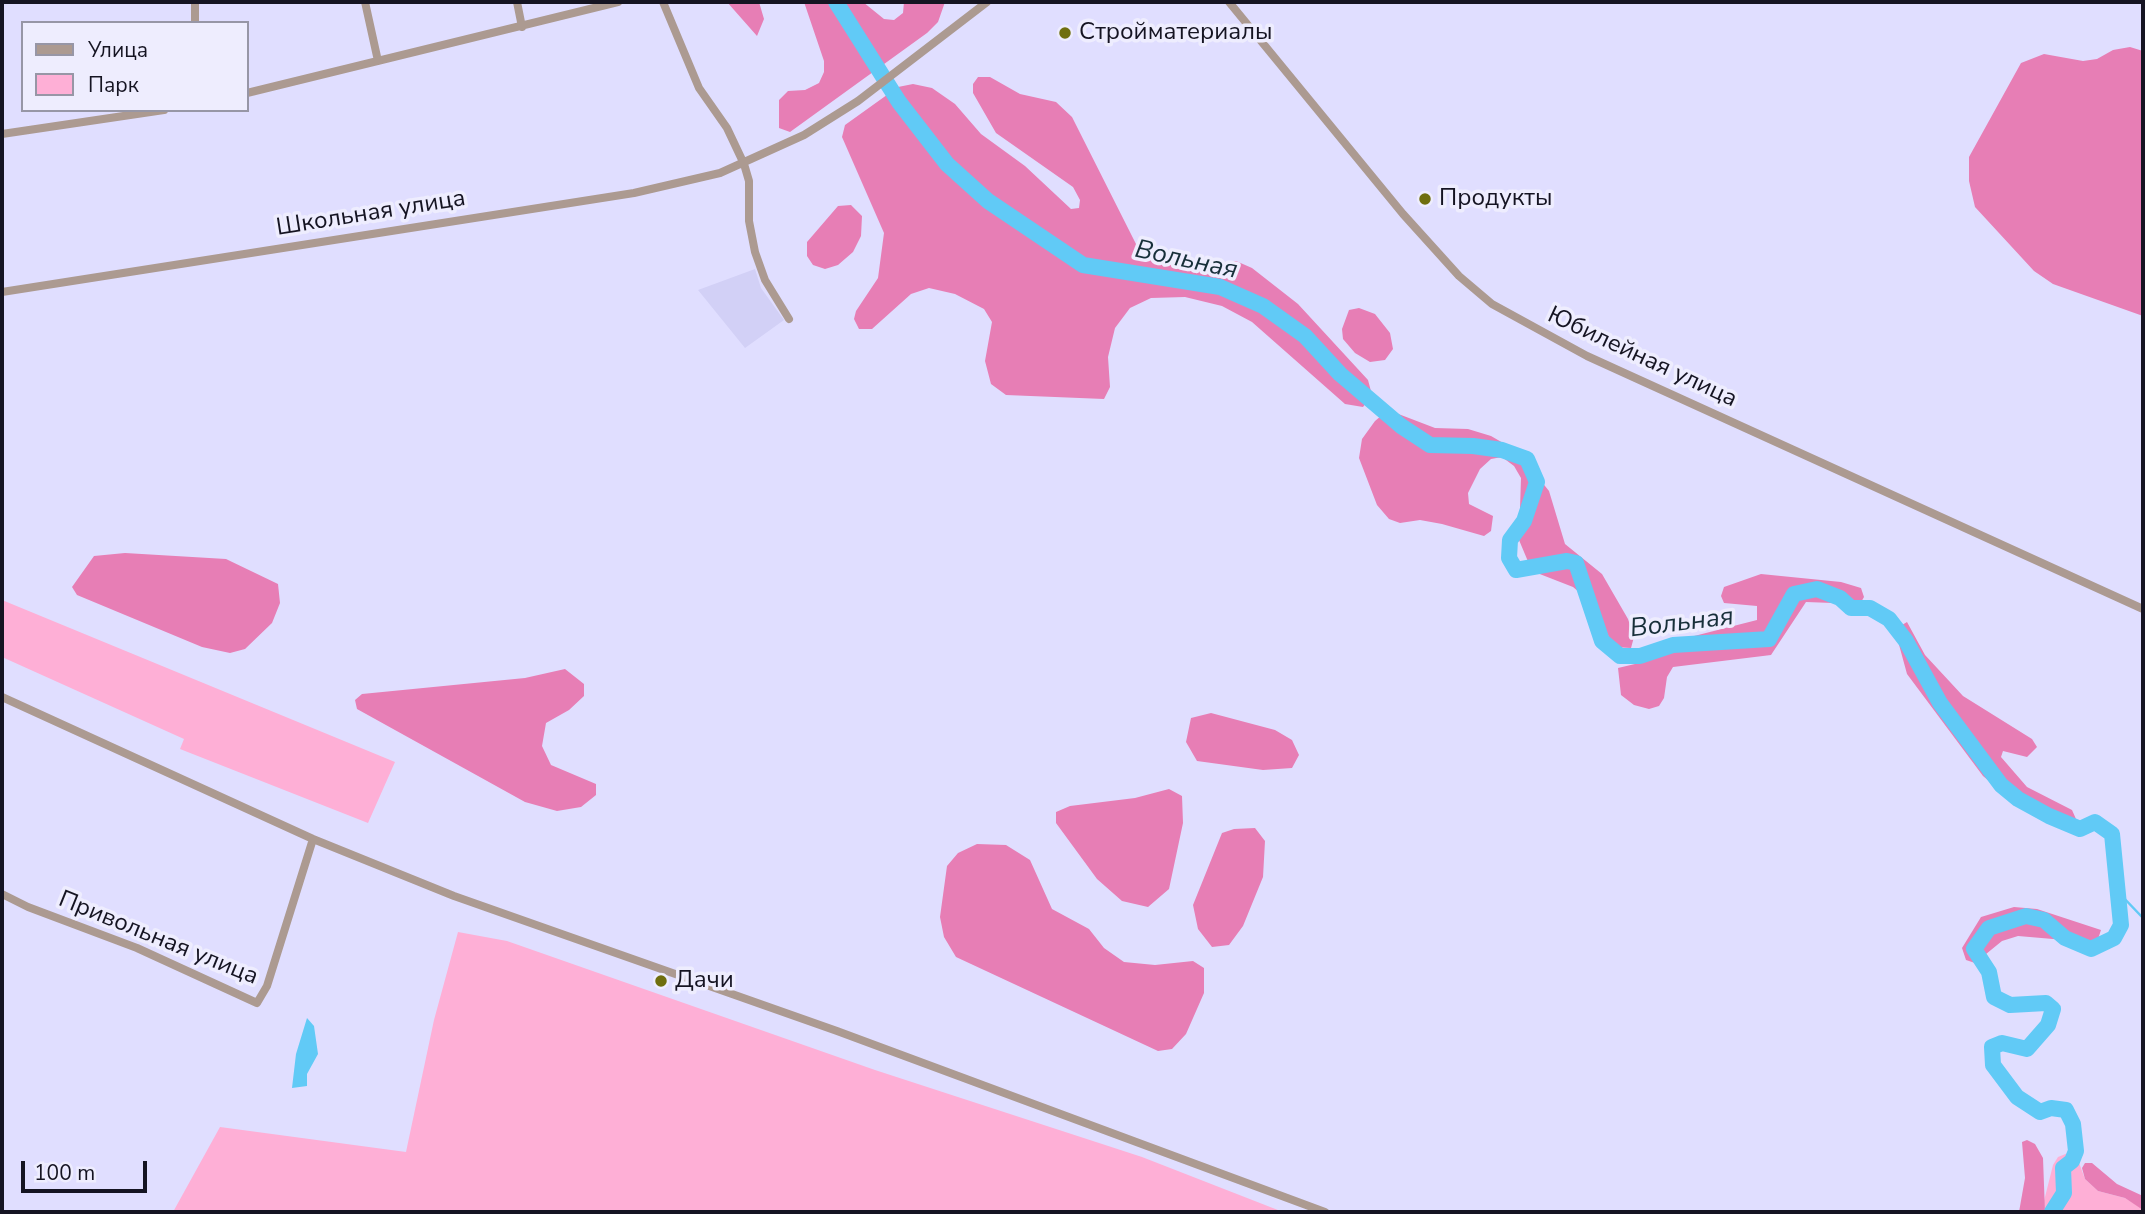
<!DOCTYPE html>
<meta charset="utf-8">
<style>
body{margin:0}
#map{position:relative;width:2145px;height:1214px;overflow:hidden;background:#e0deff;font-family:"Nunito Sans",sans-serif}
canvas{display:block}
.frame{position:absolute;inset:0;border:4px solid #151422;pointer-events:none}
.legend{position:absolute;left:21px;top:21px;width:228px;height:91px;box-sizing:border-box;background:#eeedfe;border:2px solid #9796a6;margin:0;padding:9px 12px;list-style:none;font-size:21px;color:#151422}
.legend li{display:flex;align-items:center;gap:14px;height:35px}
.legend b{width:35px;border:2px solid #9796a6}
.scale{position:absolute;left:21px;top:1161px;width:126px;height:32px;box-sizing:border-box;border:4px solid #151422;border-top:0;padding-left:9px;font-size:21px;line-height:24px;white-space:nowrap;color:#151422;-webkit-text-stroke:5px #eeedfe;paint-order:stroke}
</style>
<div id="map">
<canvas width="2145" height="1214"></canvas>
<div class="frame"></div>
<ul class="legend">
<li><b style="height:9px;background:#ac9a91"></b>Улица</li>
<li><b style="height:19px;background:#feafd6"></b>Парк</li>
</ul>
<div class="scale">100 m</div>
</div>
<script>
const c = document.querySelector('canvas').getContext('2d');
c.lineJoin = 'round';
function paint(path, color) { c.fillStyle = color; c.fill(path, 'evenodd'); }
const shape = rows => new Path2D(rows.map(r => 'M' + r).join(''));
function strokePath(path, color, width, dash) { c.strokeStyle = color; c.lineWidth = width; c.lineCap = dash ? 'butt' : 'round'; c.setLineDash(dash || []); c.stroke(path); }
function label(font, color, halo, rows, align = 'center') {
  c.font = font + ' "Nunito Sans",sans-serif'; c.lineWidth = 7; c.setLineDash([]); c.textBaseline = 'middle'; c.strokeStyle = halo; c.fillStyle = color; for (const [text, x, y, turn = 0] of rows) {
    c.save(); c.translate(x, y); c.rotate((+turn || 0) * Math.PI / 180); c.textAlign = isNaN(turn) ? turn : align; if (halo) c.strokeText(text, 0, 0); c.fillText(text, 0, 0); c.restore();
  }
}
const built = shape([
 [755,269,761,288,784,320,745,348,698,290]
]);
const green = shape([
 [2,600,395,762,368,823,180,749,184,739,2,657],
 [458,932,507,941,875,1070,1142,1157,1283,1212,173,1212,220,1127,406,1152,434,1020],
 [2068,1153,2078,1160,2085,1179,2098,1191,2125,1198,2140,1207,2143,1212,2045,1212,2044,1201,2053,1165,2058,1157]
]);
const forest = shape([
 [727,2,759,2,764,19,757,36],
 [804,2,863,2,884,19,894,20,903,13,904,2,945,2,938,22,927,33,790,132,779,128,779,100,788,91,805,90,819,83,824,72,824,61],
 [2130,47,2143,51,2143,316,2053,284,2034,271,1975,207,1969,181,1969,157,2021,63,2044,54,2083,61,2097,59,2113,50],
 [978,77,990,77,1020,94,1056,102,1072,117,1137,246,1153,259,1207,273,1224,262,1236,261,1252,268,1298,304,1368,380,1372,395,1363,407,1345,404,1252,322,1222,306,1185,297,1151,298,1130,308,1115,328,1108,357,1110,387,1104,399,1006,395,991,384,985,361,992,322,984,309,955,294,929,288,911,294,872,329,859,329,854,319,856,311,878,278,884,233,842,137,845,125,898,87,913,84,932,88,955,104,981,134,1025,166,1071,209,1079,208,1080,200,1073,187,996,133,973,93,973,84],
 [851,205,862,216,861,236,853,252,838,265,825,269,813,265,807,256,807,242,838,206],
 [1359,308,1375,314,1390,333,1393,349,1385,360,1370,362,1355,353,1343,339,1342,329,1349,310],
 [1388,410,1435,428,1468,429,1491,436,1517,451,1549,491,1565,544,1602,574,1628,619,1634,637,1631,648,1614,647,1591,602,1573,587,1532,571,1519,540,1521,478,1514,466,1502,457,1491,459,1480,469,1468,493,1469,504,1493,516,1491,531,1484,536,1442,524,1420,520,1400,523,1389,519,1377,505,1359,458,1362,439,1375,421],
 [125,553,226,559,278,584,280,603,272,623,245,649,230,653,202,647,77,595,72,587,94,556],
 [1761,574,1841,582,1861,588,1864,597,1860,604,1806,602,1771,655,1673,667,1667,677,1664,698,1659,706,1649,709,1634,705,1621,695,1618,668,1635,664,1651,647,1757,620,1757,606,1724,603,1721,596,1724,587],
 [1907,622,1925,655,1963,696,2032,739,2037,747,2027,757,2003,751,2001,757,2027,787,2072,810,2076,819,2051,812,2032,800,2002,792,1983,776,1907,674,1898,641,1902,625],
 [565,669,584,684,584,696,569,710,546,723,542,746,551,765,596,784,596,795,581,807,557,811,525,802,357,709,355,700,362,694,525,678],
 [1211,713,1275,730,1292,740,1299,755,1292,768,1263,770,1197,761,1186,742,1191,718],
 [1169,789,1182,796,1183,823,1169,889,1148,907,1122,901,1097,879,1056,823,1056,812,1070,806,1135,798],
 [1255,828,1265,841,1263,877,1243,926,1229,945,1212,947,1198,929,1193,905,1222,833,1234,829],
 [977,844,1006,845,1030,860,1052,909,1089,929,1104,948,1124,962,1155,965,1193,961,1204,968,1204,993,1186,1034,1172,1049,1158,1051,956,957,944,937,940,917,947,866,958,853],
 [2014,907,2037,909,2101,930,2098,939,2088,942,2018,936,2002,941,1975,963,1966,960,1962,948,1981,917],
 [2027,1140,2035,1144,2043,1158,2045,1212,2019,1212,2025,1178,2022,1142],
 [2085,1163,2092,1163,2117,1184,2143,1196,2143,1210,2125,1198,2098,1191,2085,1179,2082,1168]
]);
const water = shape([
 [307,1018,314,1026,318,1054,307,1074,307,1086,292,1088,296,1054]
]);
const stream = shape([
 [2120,894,2143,918]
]);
const river = shape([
 [836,2,899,102,947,164,988,201,1083,265,1220,287,1263,306,1305,336,1340,374,1401,426,1430,445,1473,446,1502,450,1527,459,1537,482,1524,521,1510,540,1509,558,1516,570,1567,561,1576,563,1602,641,1620,656,1640,656,1673,645,1769,639,1794,594,1817,589,1840,598,1851,608,1870,608,1889,619,1906,641,1940,703,2001,785,2018,799,2049,816,2080,829,2095,822,2112,834,2121,925,2114,938,2091,949,2065,938,2044,920,2026,916,1989,928,1974,949,1989,972,1994,997,2010,1005,2046,1003,2053,1009,2048,1025,2027,1049,2002,1043,1992,1047,1993,1065,2017,1097,2040,1112,2051,1108,2066,1110,2073,1124,2076,1151,2072,1161,2063,1168,2064,1193,2052,1212]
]);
const minor = shape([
 [365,2,378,61],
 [517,2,522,27],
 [663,2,699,88,727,128,744,164,749,181,749,221,755,252,765,280,789,319],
 [1229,2,1403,214,1459,276,1492,304,1587,356,2143,609],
 [195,23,195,2],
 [247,93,618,2],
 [2,134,164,110],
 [2,292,634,193,720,173,804,135,858,101,987,2],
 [2,697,313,839,454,896,837,1031,1325,1212],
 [2,894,28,907,137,948,257,1003,267,986,313,839]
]);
const markers = [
 [1065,33,7,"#6f6e0e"],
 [1425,199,7,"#6f6e0e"],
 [661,981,7,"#6f6e0e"]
];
const poiNames = [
 ["Стройматериалы",1079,33],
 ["Продукты",1439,199],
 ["Дачи",675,981]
];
const streetNames = [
 ["Школьная улица",371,214,-9],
 ["Юбилейная улица",1642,358,25],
 ["Привольная улица",158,939,22]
];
const waterNames = [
 ["Вольная",1186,261,12],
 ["Вольная",1682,624,-7]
];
paint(built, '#d2d0f6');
paint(green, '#feafd6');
paint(forest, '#e77eb5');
paint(water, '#61caf6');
strokePath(stream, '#61caf6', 2.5);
strokePath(river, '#61caf6', 16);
strokePath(minor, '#ac9a91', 8);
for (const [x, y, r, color] of markers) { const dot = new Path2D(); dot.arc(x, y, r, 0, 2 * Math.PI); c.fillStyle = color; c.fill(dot); strokePath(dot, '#eeedfe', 2.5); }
label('24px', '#151422', '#eeedfe', poiNames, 'left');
label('24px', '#151422', '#eeedfe', streetNames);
label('italic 26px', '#172f39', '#eeedfe', waterNames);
</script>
